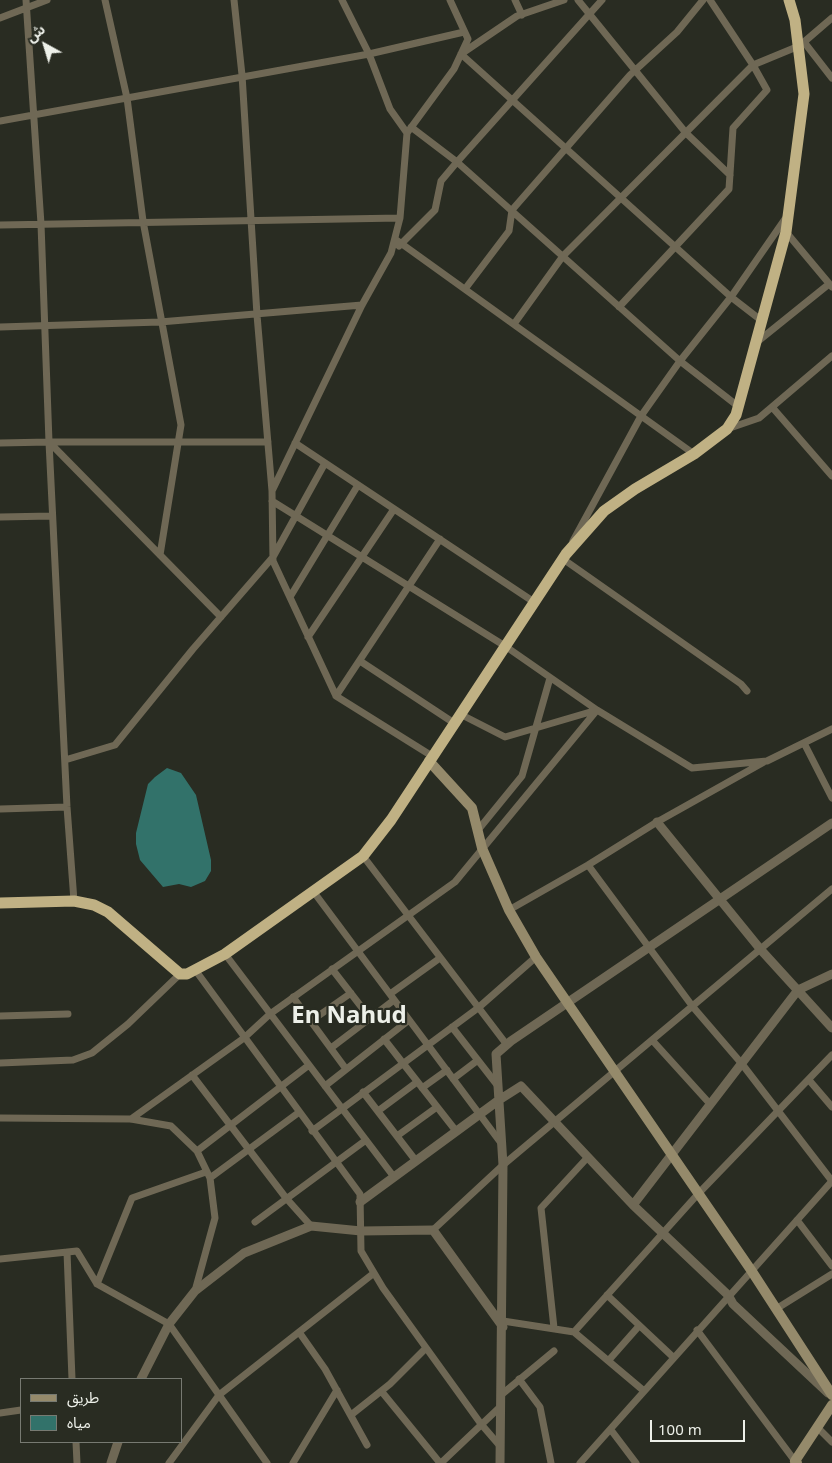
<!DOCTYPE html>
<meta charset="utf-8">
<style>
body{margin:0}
#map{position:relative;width:832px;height:1463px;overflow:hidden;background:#292c22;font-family:"Noto Sans","Noto Sans Arabic",sans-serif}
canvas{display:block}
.legend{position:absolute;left:20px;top:1378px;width:162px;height:65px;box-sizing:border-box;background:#292c22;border:1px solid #777a72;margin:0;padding:6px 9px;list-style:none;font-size:15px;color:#edf0e9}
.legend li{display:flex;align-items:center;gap:10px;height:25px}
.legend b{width:25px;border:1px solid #777a72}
.north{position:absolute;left:20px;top:20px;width:50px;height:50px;-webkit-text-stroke:4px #292c22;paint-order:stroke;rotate:321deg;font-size:14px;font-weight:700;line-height:20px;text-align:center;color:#edf0e9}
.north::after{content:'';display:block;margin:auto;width:18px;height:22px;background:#edf0e9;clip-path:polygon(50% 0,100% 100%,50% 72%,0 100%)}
.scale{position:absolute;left:650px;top:1420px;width:95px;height:22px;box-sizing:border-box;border:2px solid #edf0e9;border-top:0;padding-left:6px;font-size:15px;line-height:18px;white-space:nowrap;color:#edf0e9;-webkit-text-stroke:4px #292c22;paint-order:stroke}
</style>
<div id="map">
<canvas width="832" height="1463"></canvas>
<ul class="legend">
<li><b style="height:6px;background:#958a6b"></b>طريق</li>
<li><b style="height:14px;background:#32726a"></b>مياه</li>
</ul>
<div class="north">ش</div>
<div class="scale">100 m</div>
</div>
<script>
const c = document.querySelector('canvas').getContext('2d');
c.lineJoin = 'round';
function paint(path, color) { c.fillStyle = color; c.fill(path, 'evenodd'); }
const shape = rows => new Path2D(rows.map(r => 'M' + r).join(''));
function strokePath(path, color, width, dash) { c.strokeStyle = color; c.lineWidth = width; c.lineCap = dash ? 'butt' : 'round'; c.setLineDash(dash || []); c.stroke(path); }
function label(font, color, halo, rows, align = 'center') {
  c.font = font + ' "Noto Sans",sans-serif'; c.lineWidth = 4.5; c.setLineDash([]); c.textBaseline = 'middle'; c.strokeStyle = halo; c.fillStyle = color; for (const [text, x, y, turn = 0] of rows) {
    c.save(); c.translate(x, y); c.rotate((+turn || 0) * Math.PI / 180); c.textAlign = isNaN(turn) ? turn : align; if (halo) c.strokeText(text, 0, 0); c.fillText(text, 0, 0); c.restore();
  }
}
const water = shape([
 [167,768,181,773,196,795,211,860,211,871,205,881,191,887,179,884,163,887,140,860,136,844,136,833,148,784,155,777]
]);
const minor = shape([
 [26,0,41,224,49,442,67,807,74,901],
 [105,0,127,98,143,221,181,425,160,555],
 [234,0,242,75,257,315,272,491],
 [342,0,369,54,390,109,407,133],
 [515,0,522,15],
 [564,0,517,16,461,54,731,297,762,321],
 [578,0,686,133,730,175],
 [0,18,47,0],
 [804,42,832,18],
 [0,121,369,54,464,32],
 [411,127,457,162,680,361,739,407],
 [0,225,400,218],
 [786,232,832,287],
 [395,239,694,454],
 [399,246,435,210,441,181,457,162,602,0],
 [465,289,509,231,512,210,630,75,677,32,703,0],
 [619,307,729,189,733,128,767,90,753,65,710,0],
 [514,324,563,256,753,65,799,46,804,42,832,78],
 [0,327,160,322,362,305],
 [757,342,829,284],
 [772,407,832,476],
 [727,429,759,418,832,356],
 [49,442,268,442],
 [0,443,49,442,221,617],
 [295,443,534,602],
 [0,517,52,516],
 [573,541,641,416,680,361,731,297,785,219],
 [563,559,741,684,747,691],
 [290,597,358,485],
 [308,637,394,509],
 [360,661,454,723],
 [336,696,440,539],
 [460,714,505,737,597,710,692,768,767,761,832,729],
 [804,743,832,798],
 [432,756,336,696,273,561,272,491,362,305,391,253,400,218,407,133,454,69,468,39,450,0],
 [65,760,115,745,193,649,273,557,325,463],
 [0,809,67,807],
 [478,830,522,776,550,678],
 [363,856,507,1045],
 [588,865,693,1007,742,1064,832,1181],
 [313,891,501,1143],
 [509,910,588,865,657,822,764,762],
 [225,954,394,1177],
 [332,969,370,1018],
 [196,971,360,1194,361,1251,383,1288,481,1424,500,1446],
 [390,994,440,958],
 [293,997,346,1069],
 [0,1016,68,1014],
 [311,1021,351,993],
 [452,1027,498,1086],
 [384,1039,456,1131],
 [652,1040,710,1104],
 [331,1048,394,1000],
 [0,1063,73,1060,92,1053,128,1024,180,974],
 [192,1075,286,1198,311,1226],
 [453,1079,478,1060],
 [809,1080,832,1107],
 [325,1086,409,1020],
 [422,1088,447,1070],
 [363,1092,416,1161],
 [378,1111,417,1082],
 [0,1118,131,1119,171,1126,197,1151,210,1178,215,1218,195,1291],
 [131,1119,244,1038,270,1014,455,882,597,710,505,646,272,501],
 [312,1131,478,1008,536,957],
 [397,1136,437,1107],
 [197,1151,309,1065],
 [210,1178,298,1113],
 [797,1220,832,1266],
 [255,1222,366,1140],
 [433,1230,503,1165,832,889],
 [67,1252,72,1379],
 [0,1259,77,1251,97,1284,169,1324,267,1463],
 [97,1284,132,1198,206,1172],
 [607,1295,673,1357],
 [776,1309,832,1274],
 [503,1321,574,1332,644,1391],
 [554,1328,541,1208,588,1157],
 [697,1330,795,1461],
 [299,1332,325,1369,367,1445],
 [574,1332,698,1194,832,1055],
 [609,1360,639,1326],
 [519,1379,540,1407,551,1463],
 [382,1392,440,1463],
 [501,1395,554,1351],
 [0,1413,21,1410],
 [351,1415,390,1384,426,1348],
 [817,1427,832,1442],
 [611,1430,636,1463],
 [76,1442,77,1463],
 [169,1463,219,1395,374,1273],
 [293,1463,337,1390],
 [441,1463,501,1406],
 [580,1463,832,1181]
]);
const tertiary = shape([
 [657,822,761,950,832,1028],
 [360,1202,499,1100,521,1086,633,1205,728,1295,733,1304,828,1393],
 [633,1205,798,990,832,974],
 [141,1379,169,1324,195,1291,244,1253,311,1226,361,1231,433,1230,503,1327],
 [111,1463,118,1442],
 [500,1463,503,1165,496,1054,511,1041,832,823]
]);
const secondary = shape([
 [429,761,472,808,482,848,509,910,536,957,751,1270,832,1395],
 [797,1463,795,1461,832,1405]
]);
const trunk = shape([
 [0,903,74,901,94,905,108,912,180,974,187,974,225,954,363,856,391,820,566,554,604,511,635,489,694,454,727,429,736,415,786,232,804,94,795,20,789,0]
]);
const townNames = [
 ["En Nahud",349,1016]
];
paint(water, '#32726a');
strokePath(minor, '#6f6855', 7);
strokePath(tertiary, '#6f6855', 9);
strokePath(secondary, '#958a6b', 10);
strokePath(trunk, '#c0b184', 11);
label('bold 24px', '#edf0e9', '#292c22', townNames);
</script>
